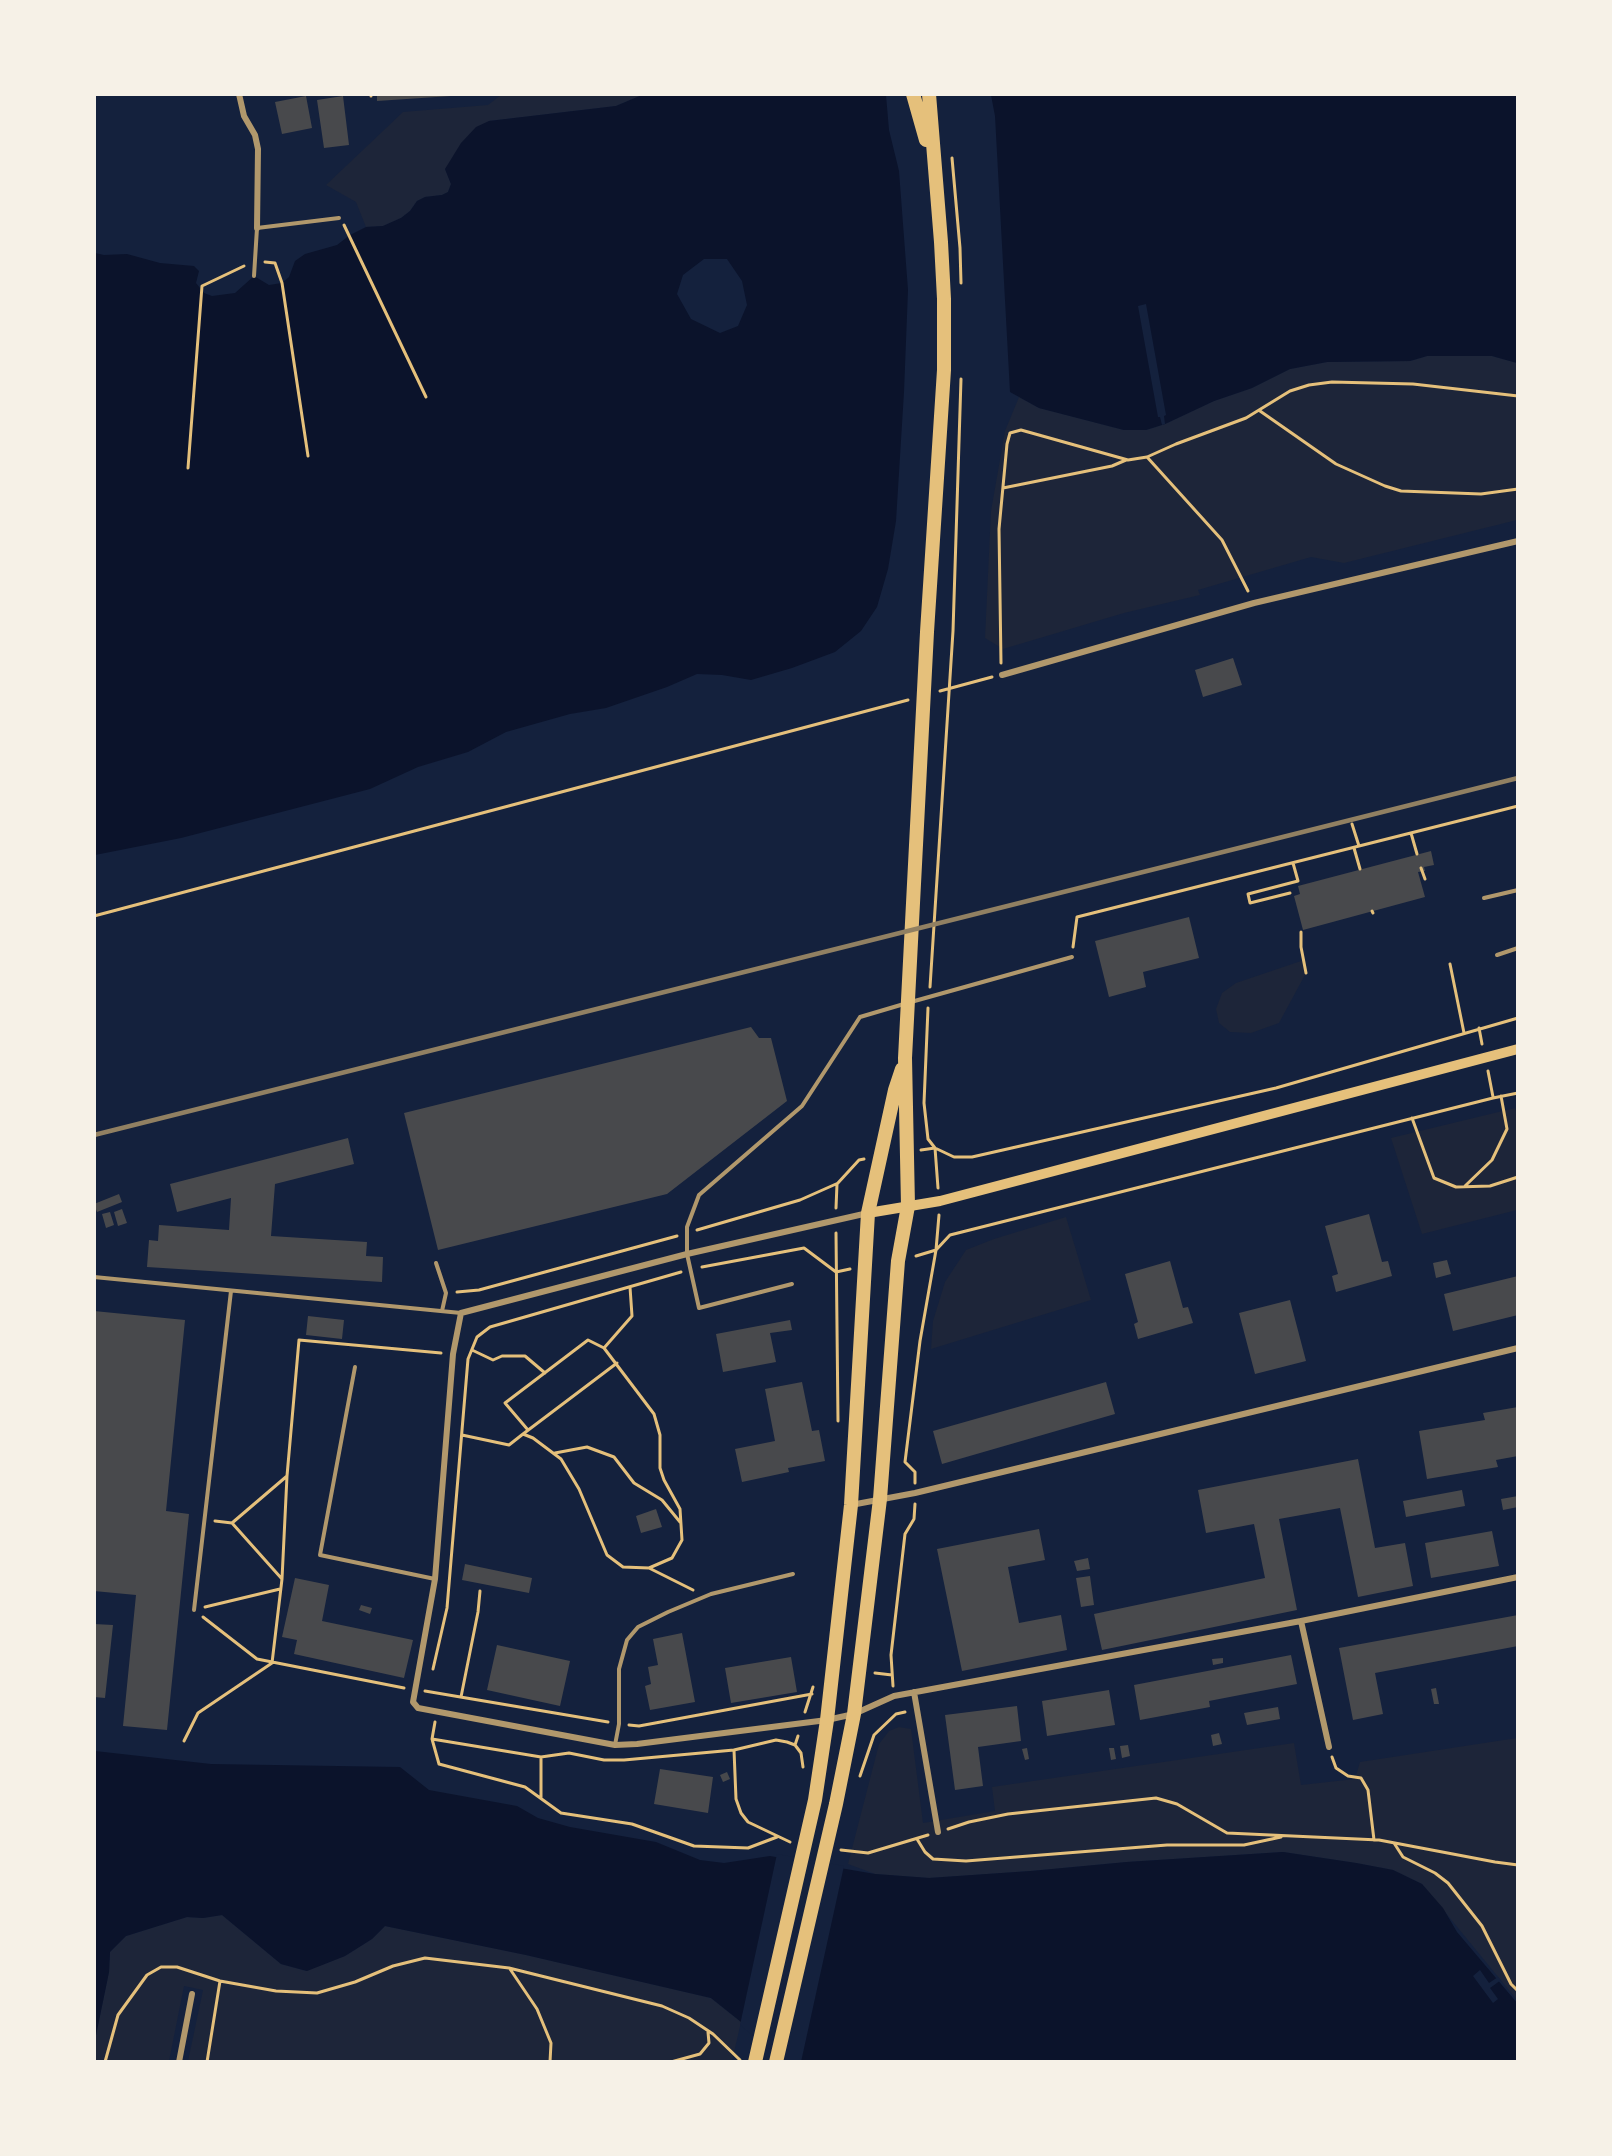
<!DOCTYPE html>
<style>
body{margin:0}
#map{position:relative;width:1612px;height:2156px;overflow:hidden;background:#14213d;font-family:"Open Sans",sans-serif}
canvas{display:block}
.frame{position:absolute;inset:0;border:96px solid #f6f1e7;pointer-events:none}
</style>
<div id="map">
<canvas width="1612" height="2156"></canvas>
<div class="frame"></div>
</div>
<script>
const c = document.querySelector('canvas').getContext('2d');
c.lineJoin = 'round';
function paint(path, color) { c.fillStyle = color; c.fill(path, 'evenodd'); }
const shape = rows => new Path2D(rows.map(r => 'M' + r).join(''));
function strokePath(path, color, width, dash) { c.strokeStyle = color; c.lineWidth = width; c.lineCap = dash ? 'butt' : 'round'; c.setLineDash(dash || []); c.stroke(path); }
const green = shape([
 [501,95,642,95,616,106,489,121,445,169,451,184,448,192,442,195,425,197,417,201,410,211,401,218,383,226,366,227,356,202,326,185,403,112,488,105],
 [1427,356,1492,356,1517,363,1517,520,1344,563,1311,557,1198,590,1200,595,1124,613,1003,649,985,638,991,511,1005,431,1019,397,1039,408,1124,430,1146,430,1165,424,1214,401,1252,388,1290,369,1327,362,1410,361],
 [1304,960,1306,973,1279,1023,1251,1033,1230,1032,1219,1023,1216,1009,1222,993,1236,983],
 [1515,1108,1518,1116,1517,1210,1422,1234,1391,1138],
 [1066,1217,1091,1300,931,1349,933,1321,945,1282,966,1250,994,1239],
 [899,1727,911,1729,923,1823,995,1811,992,1787,1294,1743,1301,1785,1355,1779,1360,1762,1517,1738,1517,2000,1422,1884,1393,1870,1356,1863,1283,1852,1127,1862,1031,1871,929,1878,875,1874,848,1864,879,1744,889,1731],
 [222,1915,281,1964,306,1971,345,1956,372,1939,385,1926,526,1955,711,1998,741,2022,732,2061,188,2061,203,1990,184,1986,169,2061,95,2062,95,2040,109,1972,110,1952,126,1936,187,1917,203,1918]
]);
const water = shape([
 [642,95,886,95,889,130,899,171,908,290,904,392,896,521,888,569,877,607,861,631,835,652,792,668,751,680,722,675,697,674,667,687,606,708,570,714,506,732,468,752,418,767,370,789,181,838,95,855,95,253,104,255,127,254,160,263,194,266,199,271,196,283,204,293,212,296,235,293,254,276,269,285,282,283,289,277,295,261,305,254,337,245,350,235,366,227,383,226,401,218,410,211,417,201,425,197,442,195,448,192,451,184,445,169,461,143,476,127,489,121,616,106],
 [704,259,727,259,742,281,747,305,738,326,720,333,691,319,677,294,683,275],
 [991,95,1517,95,1517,363,1492,356,1427,356,1410,361,1327,362,1290,369,1252,388,1214,401,1165,424,1146,430,1124,430,1039,408,1010,392,995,116],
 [95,1751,211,1764,400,1767,429,1790,517,1806,538,1818,570,1827,656,1842,700,1860,724,1863,770,1856,875,1874,929,1878,1031,1871,1127,1862,1283,1852,1356,1863,1393,1870,1422,1884,1443,1908,1457,1932,1518,2004,1517,2061,790,2061,711,1998,526,1955,385,1926,372,1939,345,1956,307,1971,281,1964,222,1915,203,1918,187,1917,126,1936,110,1952,109,1972,95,2040]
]);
const pier = shape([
 [1146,304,1166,415,1164,416,1165,424,1162,425,1160,417,1158,417,1138,306],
 [777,1854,844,1866,801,2062,785,2062,740,2025],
 [1480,1970,1489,1983,1498,1977,1501,1980,1490,1988,1498,1999,1493,2003,1473,1976]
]);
const building = shape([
 [377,94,451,94,451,96,377,101],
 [306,96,312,128,282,134,275,102],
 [343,96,349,145,324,148,317,100],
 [1233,658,1242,685,1203,697,1195,670],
 [1431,851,1434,865,1424,867,1425,871,1418,872,1425,897,1303,930,1294,896,1300,894,1298,886],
 [1189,917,1199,958,1143,972,1146,987,1109,997,1095,941],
 [751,1027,759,1038,771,1038,787,1101,667,1194,438,1250,404,1113],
 [348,1138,354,1164,275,1184,271,1236,367,1242,366,1256,383,1257,382,1282,147,1267,149,1240,158,1241,159,1225,229,1230,231,1198,177,1212,170,1184],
 [119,1194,122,1202,97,1212,94,1204],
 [122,1209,127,1223,118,1226,114,1212],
 [110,1212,114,1225,106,1228,102,1214],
 [1369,1214,1382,1262,1388,1261,1392,1276,1336,1292,1332,1276,1338,1274,1325,1226],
 [1447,1260,1451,1274,1436,1278,1433,1263],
 [1170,1261,1183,1308,1188,1307,1193,1323,1138,1339,1134,1324,1138,1322,1125,1274],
 [1518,1276,1518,1315,1453,1331,1444,1294],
 [1290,1300,1306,1361,1255,1374,1239,1313],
 [94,1311,185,1320,166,1511,189,1514,167,1730,123,1726,136,1595,94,1591],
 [308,1316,344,1320,342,1339,306,1335],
 [790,1320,792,1330,770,1333,776,1362,723,1372,716,1334],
 [802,1382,812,1431,819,1430,825,1461,788,1468,789,1472,742,1482,735,1449,775,1441,765,1389],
 [1106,1382,1115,1414,942,1464,933,1431],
 [1518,1407,1518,1456,1496,1460,1498,1467,1427,1479,1419,1431,1485,1420,1483,1413],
 [1358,1459,1375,1548,1405,1543,1413,1586,1358,1597,1340,1508,1279,1519,1297,1610,1102,1650,1094,1614,1265,1578,1254,1524,1206,1533,1198,1490],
 [1462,1490,1465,1506,1406,1517,1403,1501],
 [1518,1496,1518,1507,1503,1510,1501,1499],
 [656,1509,662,1527,641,1533,636,1516],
 [1039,1529,1045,1560,1008,1567,1019,1623,1061,1615,1067,1650,962,1671,937,1549],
 [1492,1531,1499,1566,1431,1578,1425,1543],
 [1088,1558,1090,1569,1077,1571,1074,1561],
 [465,1564,532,1578,529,1593,462,1580],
 [1090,1576,1094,1605,1081,1607,1076,1578],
 [295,1578,329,1585,322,1621,413,1640,404,1678,294,1654,297,1640,282,1637],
 [361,1605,372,1608,370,1614,359,1610],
 [1518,1615,1518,1646,1375,1673,1383,1714,1353,1720,1339,1648],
 [94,1624,113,1625,105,1698,94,1697],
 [682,1633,695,1702,650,1710,645,1686,651,1684,648,1667,658,1665,653,1639],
 [497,1645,570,1661,560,1706,487,1690],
 [1291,1655,1297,1684,1209,1701,1210,1707,1140,1720,1134,1685],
 [791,1657,797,1692,731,1703,725,1668],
 [1223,1658,1223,1663,1213,1665,1212,1659],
 [1436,1688,1439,1704,1434,1704,1431,1689],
 [1109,1690,1115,1725,1047,1736,1042,1701],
 [1017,1706,1021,1741,978,1747,983,1786,955,1790,945,1715],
 [1278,1707,1280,1719,1247,1725,1244,1713],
 [1219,1733,1222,1744,1213,1746,1211,1735],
 [1128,1745,1130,1756,1122,1758,1120,1746],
 [1027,1748,1029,1759,1025,1760,1022,1749],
 [1109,1748,1114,1748,1116,1759,1111,1760],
 [660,1769,713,1777,708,1813,654,1804],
 [727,1772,730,1779,723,1782,720,1775]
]);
const path = shape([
 [371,94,371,96],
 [952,158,960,248,961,283],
 [344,225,426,397],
 [265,262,275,263,282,283,308,456],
 [1260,411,1336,464,1385,486,1401,491,1481,494,1518,489],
 [1147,457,1222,540,1248,591],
 [188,468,202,286,244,266],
 [1003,488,1112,466,1126,460],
 [1001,663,999,529,1007,444,1010,433,1021,430,1128,460,1147,457,1176,444,1246,418,1290,391,1309,385,1332,382,1413,384,1518,396],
 [940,691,992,677],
 [1352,824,1359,846],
 [1411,833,1417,854],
 [1354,848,1360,869],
 [1421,868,1425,879],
 [1290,893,1250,903,1248,894,1298,881,1293,863],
 [1372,911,1373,913],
 [94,916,908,700],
 [1301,932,1301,947,1306,973],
 [1073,947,1077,917,1518,806],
 [1450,964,1464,1033],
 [930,987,953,631,961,379],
 [928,1008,924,1103,928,1139,935,1148,954,1157,972,1157,1276,1088,1518,1018],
 [1479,1028,1482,1044],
 [1488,1071,1493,1097],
 [1412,1118,1434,1178,1456,1187,1490,1186,1518,1177],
 [921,1150,935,1148,938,1188],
 [1465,1186,1492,1160,1507,1129,1501,1096],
 [836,1208,837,1184,859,1160,864,1159],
 [697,1230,800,1200,836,1184],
 [836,1233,838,1421],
 [916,1256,936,1250,939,1215],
 [702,1267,804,1248,836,1272,850,1269],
 [630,1287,632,1316,604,1348,654,1414,660,1435,660,1468,664,1480,680,1509,682,1540,672,1558,649,1568,693,1590],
 [457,1292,479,1290,677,1236],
 [472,1350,493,1360,502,1356,525,1356,545,1373],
 [528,1430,505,1403,588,1340,604,1348],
 [523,1434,617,1363],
 [462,1435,509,1445,523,1434,533,1438,561,1459,579,1489,607,1555,623,1567,649,1568],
 [555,1453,587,1447,614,1457,634,1483,662,1500,680,1522],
 [915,1483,915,1472,905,1462,920,1341,936,1250,950,1235,1493,1098,1518,1093],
 [215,1521,232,1523,282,1579],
 [232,1523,287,1476],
 [205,1607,280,1589],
 [203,1617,257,1659,404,1688],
 [433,1669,447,1608,468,1359,477,1337,490,1327,681,1272],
 [875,1673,892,1675],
 [893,1686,891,1655,905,1534,914,1519,915,1504],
 [425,1691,608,1722],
 [461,1697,478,1612,480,1591],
 [805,1712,813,1687],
 [435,1722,432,1739,541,1757,569,1753,604,1760,624,1760,734,1750],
 [629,1725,639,1726,812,1694],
 [432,1739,439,1764,525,1787,561,1813,632,1824,694,1846,748,1848,777,1837],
 [184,1741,198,1713,272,1663,282,1579,287,1476,299,1340,441,1353],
 [795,1745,798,1736],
 [1332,1757,1336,1768,1348,1776,1361,1778,1368,1790,1374,1840],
 [860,1776,874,1735,896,1714,905,1712],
 [541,1798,541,1757],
 [948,1829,969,1822,1008,1814,1156,1798,1177,1804,1227,1833,1379,1840,1495,1862,1518,1865],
 [917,1839,925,1852,933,1859,966,1861,1167,1845,1244,1845,1281,1837],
 [790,1842,748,1822,741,1813,736,1799,734,1750,776,1740,787,1742,795,1745,801,1753,803,1767],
 [1394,1843,1403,1857,1435,1873,1448,1883,1482,1926,1511,1984,1518,1991],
 [841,1850,868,1853,928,1835],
 [510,1969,537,2009,551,2043,550,2062],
 [105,2062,118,2015,147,1975,161,1967,177,1967,220,1981,276,1991,317,1993,355,1982,393,1966,425,1958,509,1968,662,2006,689,2018,713,2034,740,2060],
 [207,2062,220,1981],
 [671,2062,700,2054,709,2043,708,2032]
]);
const service = shape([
 [254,276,257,228,339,218],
 [1484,898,1518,890],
 [1497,955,1518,948],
 [911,1002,1072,957],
 [436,1263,446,1293,442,1311],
 [94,1277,461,1313],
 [792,1284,699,1308,687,1254,687,1227,699,1195,802,1106,860,1017,904,1004],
 [355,1367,320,1555,435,1579],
 [194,1610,231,1291],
 [615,1745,619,1724,619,1669,627,1640,638,1627,668,1612,711,1594,793,1574]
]);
const minor = shape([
 [239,94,244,116,255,135,258,149,257,228],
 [1002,675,1254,603,1518,541],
 [868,1213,687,1254,461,1313,453,1354,435,1579,413,1702,418,1708,615,1745,637,1744,827,1720,854,1714,894,1696,1301,1621,1518,1577],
 [851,1505,915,1493,1518,1348],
 [1301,1621,1329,1747],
 [914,1692,938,1832],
 [179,2062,192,1994]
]);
const secondary = shape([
 [868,1213,940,1201,1518,1049]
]);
const trunk = shape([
 [913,94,926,140],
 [755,2062,815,1800,827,1720,851,1505,868,1213,895,1090,902,1069],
 [776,2062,836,1804,854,1714,880,1499,898,1261,908,1206,905,1058,927,632,944,370,944,299,941,242,929,94]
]);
const rail = shape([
 [94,1135,1518,778]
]);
paint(green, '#1d2539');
paint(water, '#0b132b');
paint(pier, '#14213d');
paint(building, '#48494c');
strokePath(path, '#e5c07b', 3);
strokePath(service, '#b1986c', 4);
strokePath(minor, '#b1986c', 6);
strokePath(secondary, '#e5c07b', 10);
strokePath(trunk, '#e5c07b', 14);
strokePath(rail, '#918062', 4.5);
</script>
